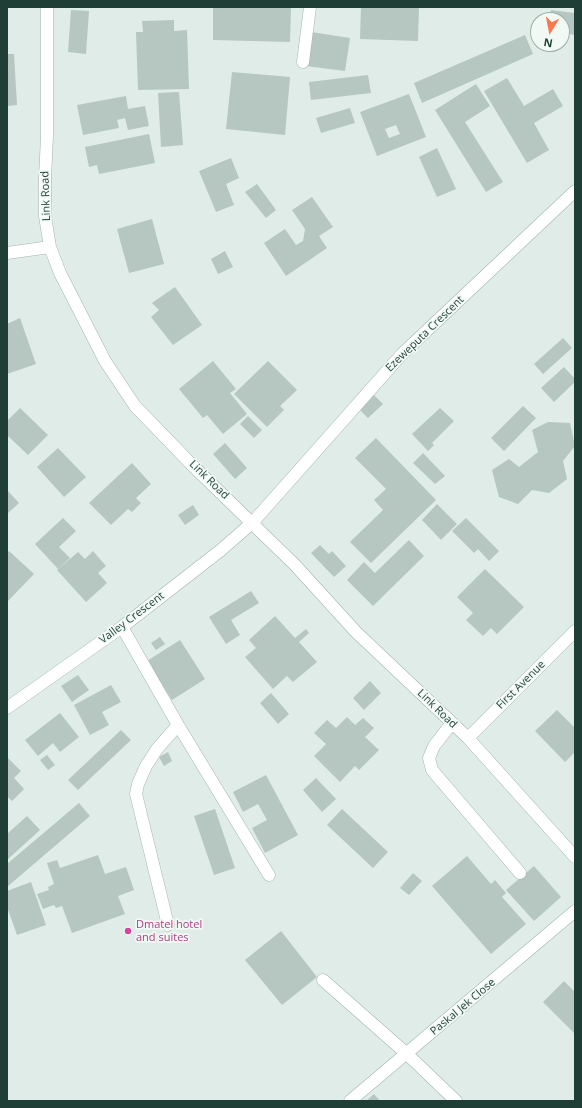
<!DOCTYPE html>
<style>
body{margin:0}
#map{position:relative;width:582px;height:1108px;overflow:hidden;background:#e0ece7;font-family:"Open Sans",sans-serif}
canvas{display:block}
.frame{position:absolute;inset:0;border:8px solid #1f3e36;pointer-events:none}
.north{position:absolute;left:530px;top:12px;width:40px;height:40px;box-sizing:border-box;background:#f1f9f5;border:1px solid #9daea9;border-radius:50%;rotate:190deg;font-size:11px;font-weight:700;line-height:16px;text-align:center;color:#1f3e36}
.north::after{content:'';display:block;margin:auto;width:14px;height:18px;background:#fd774d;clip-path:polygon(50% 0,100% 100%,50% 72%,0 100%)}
</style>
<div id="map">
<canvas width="582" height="1108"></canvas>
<div class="frame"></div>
<div class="north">N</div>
</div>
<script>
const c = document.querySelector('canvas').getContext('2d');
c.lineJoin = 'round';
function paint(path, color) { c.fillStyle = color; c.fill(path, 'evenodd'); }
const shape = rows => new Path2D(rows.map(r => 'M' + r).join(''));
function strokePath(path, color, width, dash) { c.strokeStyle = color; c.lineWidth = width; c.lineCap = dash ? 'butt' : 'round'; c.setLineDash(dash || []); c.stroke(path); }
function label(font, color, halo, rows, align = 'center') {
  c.font = font + ' "Open Sans",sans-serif'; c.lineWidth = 3.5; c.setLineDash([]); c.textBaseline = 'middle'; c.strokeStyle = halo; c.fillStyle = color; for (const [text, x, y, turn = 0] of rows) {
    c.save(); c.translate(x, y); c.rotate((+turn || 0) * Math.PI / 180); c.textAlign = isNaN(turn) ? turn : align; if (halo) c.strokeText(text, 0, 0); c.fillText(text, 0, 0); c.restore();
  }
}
const building = shape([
 [213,7,291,7,290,42,213,40],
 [361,7,419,7,418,41,360,39],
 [71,10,89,11,86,54,68,52],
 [551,10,575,13,575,35,562,33,562,20,549,20],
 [174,20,174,31,187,30,189,89,138,90,136,32,143,32,142,21],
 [311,32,350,38,345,71,306,66],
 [525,35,533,54,422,103,414,83],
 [7,54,14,54,17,105,7,106],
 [232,72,290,77,285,135,226,129],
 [368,75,371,93,311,100,309,82],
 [507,78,524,106,553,89,563,106,534,123,549,150,527,163,484,91],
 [476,84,490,106,465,122,503,182,486,192,435,110],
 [179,92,183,145,161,147,158,93],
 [409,94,426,137,377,156,360,112],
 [396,125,400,134,389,138,385,129],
 [126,96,128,109,145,106,149,126,128,130,125,118,117,120,119,128,83,135,77,105],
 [350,108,355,123,321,133,316,118],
 [149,134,155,163,99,174,97,165,89,167,85,147],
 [437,148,456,189,437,197,419,157],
 [231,158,239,178,226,184,234,205,216,212,199,171],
 [257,184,276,210,266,218,245,192],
 [312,197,333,227,319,236,327,248,286,276,264,243,285,229,296,245,303,241,305,229,292,210],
 [152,219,164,264,129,273,117,229],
 [225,251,233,267,218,274,211,259],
 [175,287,202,325,173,345,151,317,159,310,152,303],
 [20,318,36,364,7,374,7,324],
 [563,338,572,348,543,374,534,364],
 [213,361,236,389,230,393,247,414,223,434,207,415,203,418,179,389],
 [268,361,297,390,280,406,284,410,267,427,234,394],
 [564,367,575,379,575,382,554,402,541,388],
 [372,393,383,404,368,418,357,407],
 [523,406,536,418,504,451,491,438],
 [20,408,48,435,28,455,7,435,7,421],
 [440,408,454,421,432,443,434,445,428,451,412,434],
 [248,416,262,430,254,438,240,424],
 [548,422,570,423,575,446,563,461,567,479,549,493,532,490,518,504,499,497,492,470,509,459,519,467,538,452,532,430],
 [376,438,436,500,371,563,350,542,383,510,374,500,386,489,355,458],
 [225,443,247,468,235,479,213,454],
 [58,448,86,477,64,497,37,467],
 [423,453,445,476,435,484,413,463],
 [132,463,151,484,136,498,141,503,132,512,128,509,111,525,89,503],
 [7,490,19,503,8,513,7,512],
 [437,504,457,524,441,540,422,520],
 [193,505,199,515,185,525,178,515],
 [63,518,76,531,59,547,70,558,58,569,35,544],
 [466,518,499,551,489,561,478,549,474,553,452,531],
 [409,540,424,556,373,606,347,580,364,562,375,573],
 [320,545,329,554,332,551,346,566,334,577,311,553],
 [9,551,34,574,7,602,7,553],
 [93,551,106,566,98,573,107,583,86,602,57,570,78,552,85,559],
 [485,569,524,607,497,634,491,628,483,636,466,620,473,613,457,597],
 [251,591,259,603,231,620,240,635,226,644,209,617],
 [275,616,295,638,306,629,309,633,299,642,317,662,293,682,287,676,273,689,245,657,256,648,249,640],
 [160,637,165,644,156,650,151,643],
 [180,640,205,679,172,700,147,661],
 [78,675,89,690,72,702,61,686],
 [370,681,381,693,364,710,353,698],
 [111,685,121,702,102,712,109,725,90,735,74,705],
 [271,693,289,714,278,724,260,703],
 [557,710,575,728,575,752,565,762,535,731],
 [60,713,79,737,60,752,53,743,38,756,25,740],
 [347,717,355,725,363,718,374,728,365,737,379,750,359,770,355,766,340,782,314,756,326,744,314,733,327,720,336,728],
 [121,730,131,740,78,790,68,780],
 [168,752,172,761,164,766,159,757],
 [47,755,55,765,48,770,40,760],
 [7,757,21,771,14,778,24,789,12,801,7,796],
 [266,775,298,835,265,853,252,828,267,820,258,804,243,812,233,792],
 [316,778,336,799,322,812,303,790],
 [79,803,90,816,7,887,7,864],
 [215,809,235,868,214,875,194,816],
 [342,809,388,852,373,868,327,825],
 [27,816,40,830,7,860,7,834],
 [98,855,105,874,126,867,134,890,118,896,125,914,72,933,62,906,56,908,54,905,43,909,37,894,49,890,48,887,54,884,47,863,57,860,60,868],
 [467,856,491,884,495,880,506,893,502,897,526,924,491,954,432,886],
 [534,866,561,897,534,921,506,890],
 [413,873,422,881,409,895,400,888],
 [31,882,46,925,17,935,7,907,7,891],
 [281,931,317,977,282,1005,245,960],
 [564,981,575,992,575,1034,543,1002],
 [374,1094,380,1101,366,1101]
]);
const minor = shape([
 [47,7,47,136,45,178,45,216,50,247,60,273,105,361,135,406,194,467,295,565,356,632,468,738,575,857],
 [303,62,310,7],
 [7,253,50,247],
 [122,627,178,725,269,875],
 [7,708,122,627,221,550,253,522,402,354,575,191],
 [452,723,434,746,429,758,432,770,520,873],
 [468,738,575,631],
 [168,925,136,794,138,784,146,766,157,749,178,725],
 [323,980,407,1054,456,1101],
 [350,1101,575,911]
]);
const markers = [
 [128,931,4,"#d1479c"]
];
const streetNames = [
 ["Link Road",46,196,-92],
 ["Ezeweputa Crescent",425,334,-44],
 ["Link Road",209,480,44],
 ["Valley Crescent",132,618,-37],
 ["First Avenue",521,685,-45],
 ["Link Road",437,709,44],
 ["Paskal Jek Close",463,1007,-40]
];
const hotelNames = [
 ["Dmatel hotel",136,925],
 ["and suites",136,938]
];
paint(building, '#b5c7c0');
strokePath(minor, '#a2b4ae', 13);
strokePath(minor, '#fff', 12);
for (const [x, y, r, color] of markers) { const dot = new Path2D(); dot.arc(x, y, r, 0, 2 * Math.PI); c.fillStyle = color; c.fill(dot); strokePath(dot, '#f1f9f5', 1.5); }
label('11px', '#1f3e36', '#f1f9f5', streetNames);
label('11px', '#b23c85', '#f1f9f5', hotelNames, 'left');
</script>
